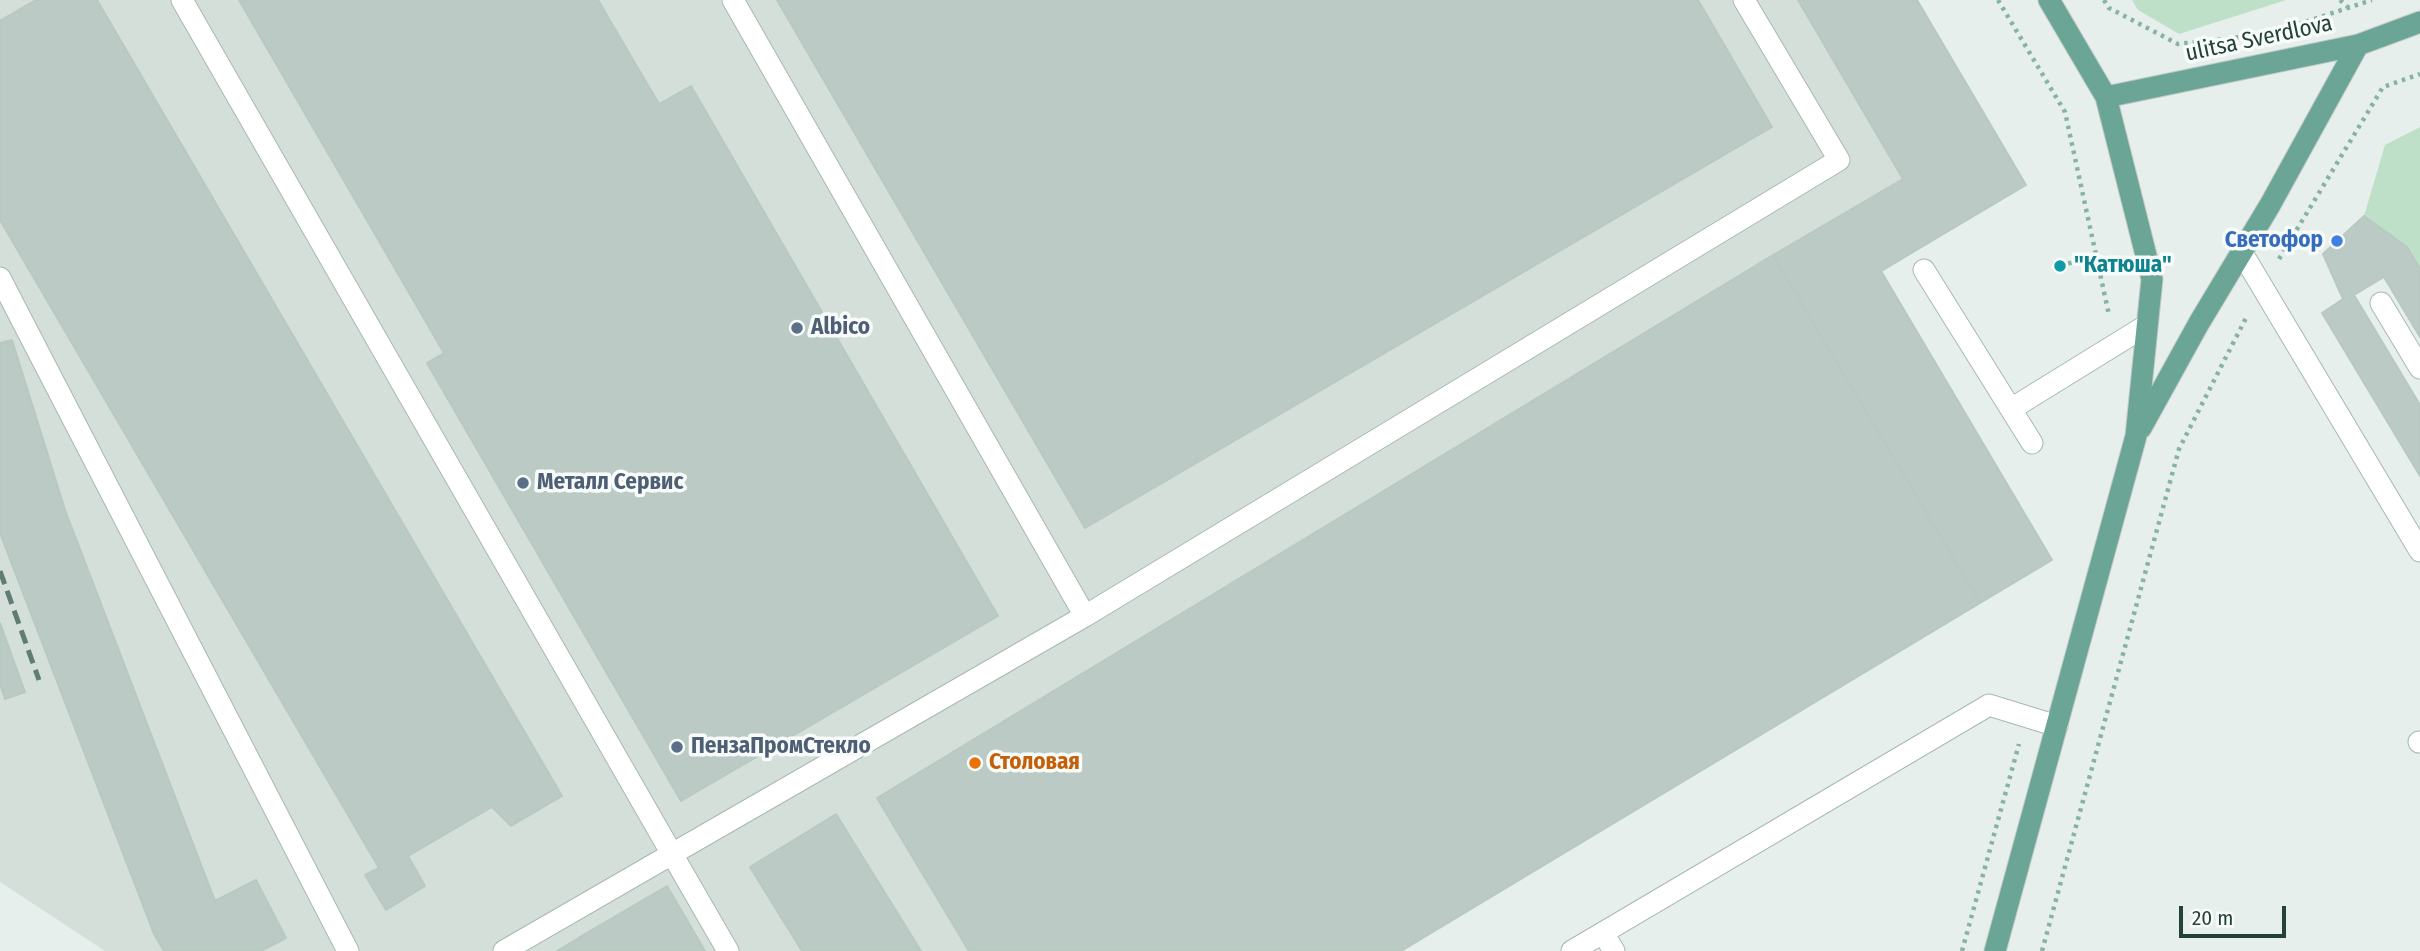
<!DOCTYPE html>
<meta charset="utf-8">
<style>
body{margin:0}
#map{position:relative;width:2420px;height:951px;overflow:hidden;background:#e6efeb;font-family:"Fira Sans Condensed",sans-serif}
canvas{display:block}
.scale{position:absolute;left:2179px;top:906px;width:107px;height:32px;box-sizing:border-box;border:4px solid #24423a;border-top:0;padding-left:9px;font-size:21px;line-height:24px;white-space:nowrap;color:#24423a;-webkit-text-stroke:5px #f7fbf9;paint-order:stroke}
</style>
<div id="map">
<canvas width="2420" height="951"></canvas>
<div class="scale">20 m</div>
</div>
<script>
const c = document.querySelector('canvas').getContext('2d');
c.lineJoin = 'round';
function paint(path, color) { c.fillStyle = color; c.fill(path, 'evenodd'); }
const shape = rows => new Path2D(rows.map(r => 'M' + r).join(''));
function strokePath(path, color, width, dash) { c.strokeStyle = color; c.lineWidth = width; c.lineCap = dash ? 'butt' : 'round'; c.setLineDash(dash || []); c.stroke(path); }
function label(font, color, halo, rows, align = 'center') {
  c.font = font + ' "Fira Sans Condensed",sans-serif'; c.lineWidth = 7; c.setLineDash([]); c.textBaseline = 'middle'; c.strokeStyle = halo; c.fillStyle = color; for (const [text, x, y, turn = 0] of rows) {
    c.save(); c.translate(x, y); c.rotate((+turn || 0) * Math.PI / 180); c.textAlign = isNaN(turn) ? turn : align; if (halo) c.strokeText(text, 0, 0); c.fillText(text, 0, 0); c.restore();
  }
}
const built = shape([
 [0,0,1917,0,2026,185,1882,272,2052,560,1401,951,105,951,0,882]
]);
const green = shape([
 [2132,0,2286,0,2179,34,2138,10],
 [2420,127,2420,269,2407,247,2364,216,2385,145]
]);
const building = shape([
 [36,0,97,0,562,796,511,826,492,807,408,856,425,886,386,910,365,875,379,868,0,220,0,21,36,0],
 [239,0,598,0,659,104,691,86,998,616,681,801,427,363,444,353,239,0],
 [777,0,1698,0,1772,127,1085,528,777,0],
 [1798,0,1917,0,2026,185,1881,271,2052,560,1980,603,1773,255,1903,179,1798,0],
 [2364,216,2407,247,2420,269,2420,337,2384,277,2354,295,2420,405,2420,476,2322,313,2343,299,2323,254,2364,216],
 [1773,255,1980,603,1401,951,969,951,877,798,1773,255],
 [12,340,65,510,215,901,256,880,286,938,261,951,164,951,154,934,0,533,0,343,12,340],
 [0,623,25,692,5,699,0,684,0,623],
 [836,814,921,951,802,951,750,867,836,814],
 [667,886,705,951,557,951,585,934,667,886]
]);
const path = shape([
 [1998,0,2065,112,2109,315],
 [2104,0,2109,8,2178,44,2241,37],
 [2340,0,2349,8],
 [2290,27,2372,0],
 [2279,259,2383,87,2420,74],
 [2060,266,2097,255],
 [1962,951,2019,744],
 [2042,951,2179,449,2247,316]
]);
const minor = shape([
 [182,0,672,854,1085,616],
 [733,0,1085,616,1839,160,1744,0],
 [2242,253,2420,551],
 [1924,270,2032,443],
 [0,278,348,951],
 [2381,303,2420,368],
 [2011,409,2147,325],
 [2419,742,2420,742],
 [1603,933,1614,951],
 [504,951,672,854,728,951],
 [1572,951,1989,705,2057,726]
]);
const major = shape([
 [2106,97,2358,45,2420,22],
 [2141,428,2199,323,2270,205,2358,45],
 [1995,951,2136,436,2152,279,2106,97,2049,0]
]);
const rail = shape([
 [0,571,39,680]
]);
const markers = [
 [2337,241,7,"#3f7fe0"],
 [2060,266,7,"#0f9aa8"],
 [797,328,7,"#5c6f8a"],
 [523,483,7,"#5c6f8a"],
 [677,747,7,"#5c6f8a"],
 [975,763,7,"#e8710a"]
];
const streetNames = [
 ["ulitsa Sverdlova",2259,39,-12]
];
const shopNames = [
 ["Светофор",2323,241]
];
const cultureNames = [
 ["\"Катюша\"",2074,266]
];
const serviceNames = [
 ["Albico",811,328],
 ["Металл Сервис",537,483],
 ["ПензаПромСтекло",691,747]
];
const foodNames = [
 ["Столовая",989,763]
];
paint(built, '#d4dfda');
paint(green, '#bfe0c8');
paint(building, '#bbcac4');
strokePath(building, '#b8c9c2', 2);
strokePath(minor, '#a8b8b2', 23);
strokePath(major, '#c2cac8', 23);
strokePath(path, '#86b3a5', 4.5, [3.5, 5]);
strokePath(minor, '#fff', 21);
strokePath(major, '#6aa596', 21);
strokePath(rail, '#5f7d75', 5, [14, 7]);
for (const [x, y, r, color] of markers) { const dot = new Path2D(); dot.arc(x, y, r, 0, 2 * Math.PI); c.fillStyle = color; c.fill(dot); strokePath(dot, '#f7fbf9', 2.5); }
label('23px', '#24423a', '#f7fbf9', streetNames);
label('bold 23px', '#366cbe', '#f7fbf9', shopNames, 'right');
label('bold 23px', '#0d838f', '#f7fbf9', cultureNames, 'left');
label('bold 23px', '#4e5e75', '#f7fbf9', serviceNames, 'left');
label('bold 23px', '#c56008', '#f7fbf9', foodNames, 'left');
</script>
